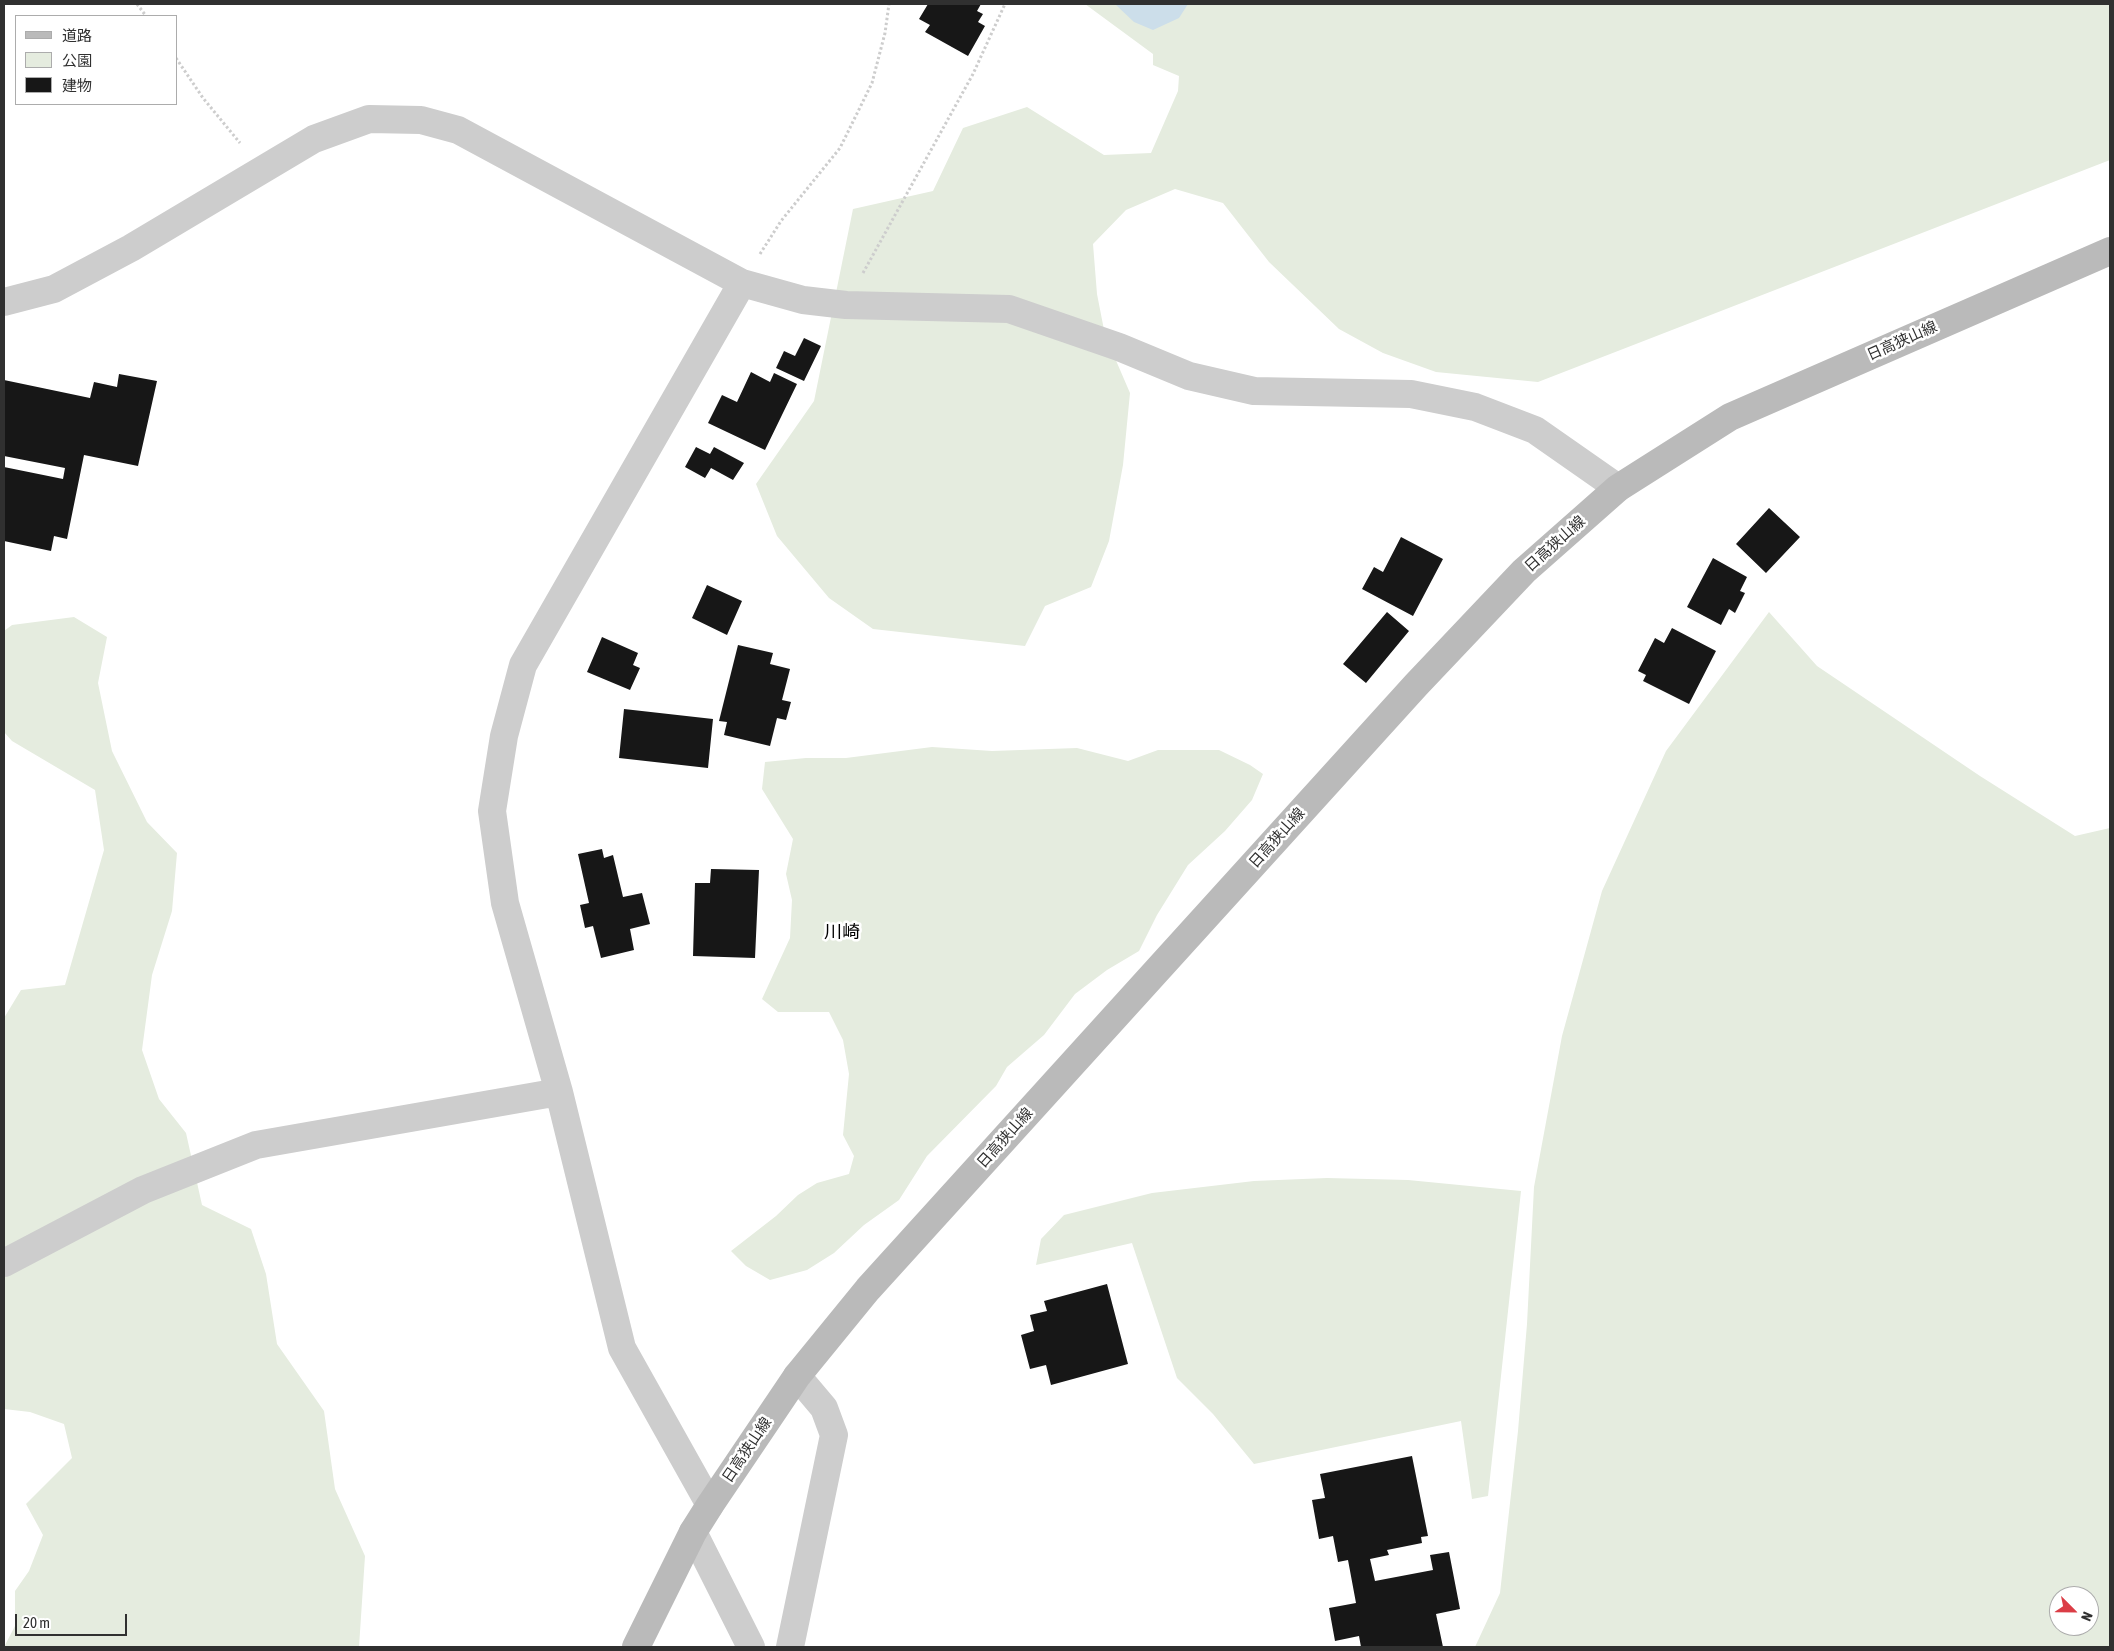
<!DOCTYPE html>
<meta charset="utf-8">
<style>
body{margin:0}
#map{position:relative;width:2114px;height:1651px;overflow:hidden;background:#fff;font-family:"Asap Condensed","Noto Sans JP",sans-serif}
canvas{display:block}
.frame{position:absolute;inset:0;border:5px solid #303030;pointer-events:none}
.legend{position:absolute;left:15px;top:15px;width:162px;height:90px;box-sizing:border-box;background:#fff;border:1px solid #acacac;margin:0;padding:6px 9px;list-style:none;font-size:15px;color:#303030}
.legend li{display:flex;align-items:center;gap:10px;height:25px}
.legend b{width:25px;border:1px solid #acacac}
.north{position:absolute;left:2049px;top:1586px;width:50px;height:50px;box-sizing:border-box;background:#fff;border:1px solid #acacac;border-radius:50%;rotate:113deg;font-size:14px;font-weight:700;line-height:20px;text-align:center;color:#303030}
.north::after{content:'';display:block;margin:auto;width:18px;height:22px;background:#db3d46;clip-path:polygon(50% 0,100% 100%,50% 72%,0 100%)}
.scale{position:absolute;left:15px;top:1614px;width:112px;height:22px;box-sizing:border-box;border:2px solid #303030;border-top:0;padding-left:6px;font-size:15px;line-height:18px;white-space:nowrap;color:#303030;-webkit-text-stroke:4px #fff;paint-order:stroke}
</style>
<div id="map">
<canvas width="2114" height="1651"></canvas>
<div class="frame"></div>
<ul class="legend">
<li><b style="height:6px;background:#bababa"></b>道路</li>
<li><b style="height:14px;background:#e5ecdf"></b>公園</li>
<li><b style="height:14px;background:#171717"></b>建物</li>
</ul>
<div class="north">N</div>
<div class="scale">20 m</div>
</div>
<script>
const c = document.querySelector('canvas').getContext('2d');
c.lineJoin = 'round';
function paint(path, color) { c.fillStyle = color; c.fill(path, 'evenodd'); }
const shape = rows => new Path2D(rows.map(r => 'M' + r).join(''));
function strokePath(path, color, width, dash) { c.strokeStyle = color; c.lineWidth = width; c.lineCap = dash ? 'butt' : 'round'; c.setLineDash(dash || []); c.stroke(path); }
function label(font, color, halo, rows, align = 'center') {
  c.font = font + ' "Asap Condensed","Noto Sans JP",sans-serif'; c.lineWidth = 5; c.setLineDash([]); c.textBaseline = 'middle'; c.strokeStyle = halo; c.fillStyle = color; for (const [text, x, y, turn = 0] of rows) {
    c.save(); c.translate(x, y); c.rotate((+turn || 0) * Math.PI / 180); c.textAlign = isNaN(turn) ? turn : align; if (halo) c.strokeText(text, 0, 0); c.fillText(text, 0, 0); c.restore();
  }
}
const green = shape([
 [1085,4,2110,4,2110,160,1538,382,1436,372,1383,353,1339,329,1269,262,1223,203,1175,189,1126,210,1093,244,1097,294,1105,335,1130,393,1123,465,1109,541,1091,587,1045,606,1025,646,873,629,829,598,777,536,756,484,814,401,853,209,933,191,963,128,1027,107,1104,155,1151,153,1178,91,1179,76,1153,65,1153,54],
 [1769,612,1817,666,1980,776,2075,836,2110,828,2110,1647,1475,1647,1500,1593,1518,1431,1527,1324,1534,1187,1562,1036,1602,891,1666,751],
 [2059,1596,2089,1596,2089,1626,2059,1626],
 [74,617,107,637,98,683,112,751,147,822,177,853,172,911,152,975,142,1050,159,1099,186,1133,202,1205,251,1229,266,1274,277,1344,324,1411,335,1489,365,1556,359,1647,4,1647,15,1626,15,1591,29,1571,43,1535,26,1504,72,1458,64,1424,30,1412,4,1409,4,1018,21,990,65,985,104,850,95,790,12,741,4,732,4,631,12,625],
 [932,747,992,751,1077,748,1128,761,1158,750,1219,750,1250,765,1263,774,1252,800,1225,831,1188,865,1157,915,1139,951,1107,970,1075,994,1044,1035,1007,1067,996,1086,927,1156,899,1200,864,1225,834,1253,807,1270,770,1280,746,1266,731,1251,776,1216,798,1195,817,1183,849,1174,854,1156,843,1135,849,1074,843,1040,829,1012,778,1012,762,999,790,938,792,900,786,874,793,839,762,789,765,762,806,758,846,758],
 [1327,1178,1408,1180,1521,1191,1488,1496,1472,1499,1461,1421,1254,1464,1213,1414,1177,1378,1132,1243,1036,1265,1041,1239,1064,1215,1152,1193,1254,1181]
]);
const water = shape([
 [1115,4,1188,4,1179,18,1153,30,1134,22]
]);
const building = shape([
 [928,4,981,4,977,11,983,14,978,22,985,26,968,56,925,32,930,25,919,19],
 [804,338,821,346,804,381,776,368,784,351,795,356],
 [751,372,770,382,774,373,797,384,765,450,708,423,722,395,737,402],
 [119,374,157,381,138,466,84,455,67,539,54,536,51,551,4,541,4,467,63,479,65,468,4,456,4,380,90,398,94,382,117,387],
 [696,447,710,454,714,447,744,463,733,480,711,468,705,478,685,467],
 [1769,508,1800,537,1766,573,1736,544],
 [1401,537,1443,559,1413,616,1362,589,1374,567,1383,572],
 [1713,558,1747,577,1740,591,1745,593,1735,613,1729,609,1721,625,1687,607],
 [707,585,742,601,727,635,692,618],
 [1387,612,1409,631,1366,683,1343,664],
 [1672,628,1716,651,1689,704,1643,681,1646,675,1638,671,1655,638,1664,643],
 [602,637,638,653,633,665,640,668,630,690,587,672],
 [738,645,773,653,770,664,790,669,782,700,791,702,786,720,777,718,770,746,724,735,727,722,719,721],
 [624,709,713,719,708,768,619,758],
 [602,849,604,858,613,855,623,897,642,893,650,924,630,929,634,950,601,958,593,926,585,928,580,905,589,903,578,854],
 [711,869,759,870,755,958,693,956,695,883,710,883],
 [1107,1284,1128,1364,1051,1385,1046,1365,1030,1369,1021,1335,1034,1331,1030,1315,1047,1311,1044,1301],
 [1412,1456,1428,1536,1421,1537,1422,1543,1387,1550,1389,1555,1370,1559,1375,1581,1433,1570,1430,1555,1449,1552,1460,1609,1436,1614,1443,1647,1361,1647,1359,1636,1335,1641,1329,1608,1356,1603,1348,1560,1338,1562,1333,1536,1319,1539,1312,1500,1325,1498,1320,1474]
]);
const path = shape([
 [137,4,146,16],
 [176,58,203,98,240,143],
 [760,254,781,221,840,148,872,83,885,33,889,4],
 [863,273,973,74,1005,4]
]);
const street = shape([
 [4,302,54,289,131,248,314,139,369,119,421,120,458,130,742,283,803,300,846,305,1009,309,1119,347,1189,376,1254,391,1411,394,1475,407,1535,430,1618,488],
 [4,1263,143,1190,256,1145,559,1092],
 [710,1505,622,1348,559,1092,505,903,492,811,504,736,523,665,742,283],
 [693,1532,751,1647],
 [790,1647,834,1435,824,1408,797,1376]
]);
const secondary = shape([
 [636,1647,693,1532,710,1505,797,1376,868,1289,1416,685,1524,571,1618,488,1730,417,2110,251]
]);
const streetNames = [
 ["日高狭山線",1902,341,-24],
 ["日高狭山線",1555,544,-42],
 ["日高狭山線",1277,838,-48],
 ["日高狭山線",1005,1138,-48],
 ["日高狭山線",747,1450,-56]
];
const quarterNames = [
 ["川崎",842,932]
];
paint(green, '#e5ecdf');
paint(water, '#ccdeea');
paint(building, '#171717');
strokePath(path, '#cdcdcd', 3, [2.5, 2.5]);
strokePath(street, '#cdcdcd', 28);
strokePath(secondary, '#bababa', 28);
label('15px', '#303030', '#fff', streetNames);
label('18px', '#000', '#fff', quarterNames);
</script>
